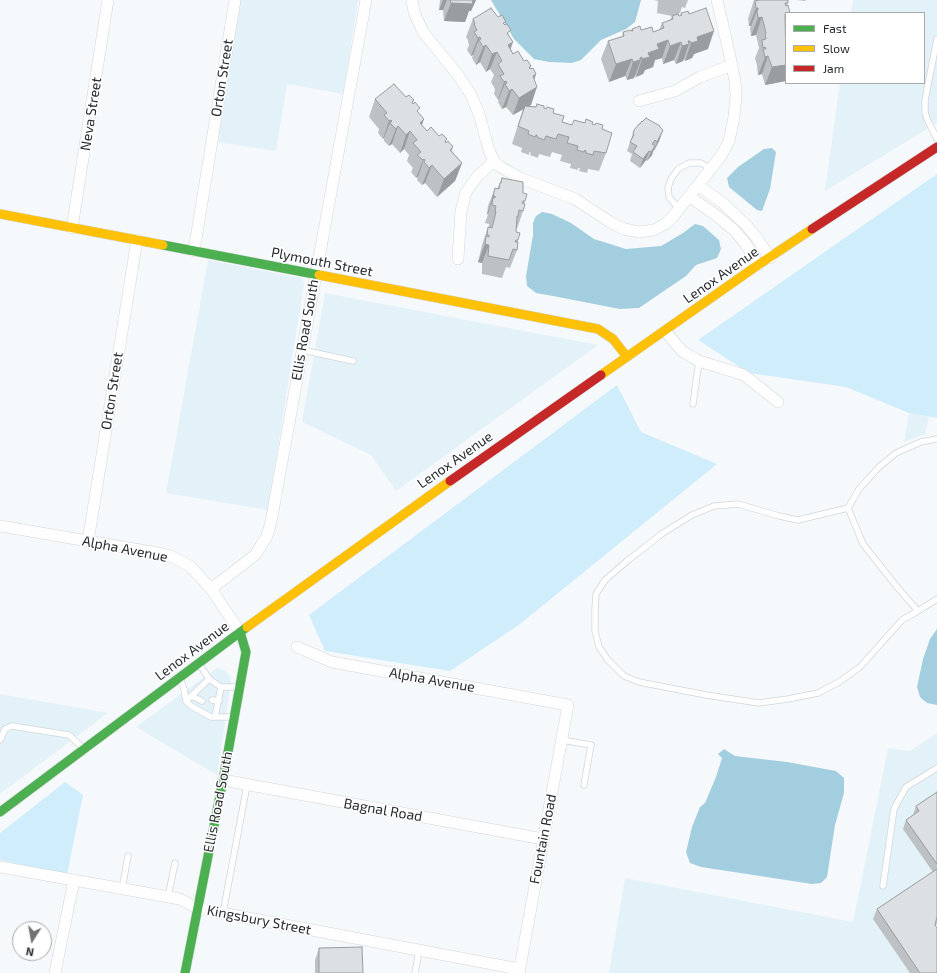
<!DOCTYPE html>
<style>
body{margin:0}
#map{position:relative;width:937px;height:973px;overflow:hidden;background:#f6f9fb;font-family:"Exo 2",sans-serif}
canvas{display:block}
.legend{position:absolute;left:785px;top:12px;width:140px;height:72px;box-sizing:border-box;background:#fff;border:1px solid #a8aaab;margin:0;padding:5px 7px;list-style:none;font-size:12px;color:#262b2e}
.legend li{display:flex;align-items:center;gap:8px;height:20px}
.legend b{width:20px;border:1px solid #a8aaab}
.north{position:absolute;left:12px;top:921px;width:40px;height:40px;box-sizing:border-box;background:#fff;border:1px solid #a8aaab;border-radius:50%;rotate:191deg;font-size:11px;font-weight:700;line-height:16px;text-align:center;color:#262b2e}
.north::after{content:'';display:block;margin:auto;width:14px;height:18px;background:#6f7376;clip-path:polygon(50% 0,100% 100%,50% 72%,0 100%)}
</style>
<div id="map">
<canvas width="937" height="973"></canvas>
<ul class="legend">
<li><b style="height:5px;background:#4caf50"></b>Fast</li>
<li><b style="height:5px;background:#ffc107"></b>Slow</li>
<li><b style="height:5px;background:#c62828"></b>Jam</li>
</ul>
<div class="north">N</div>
</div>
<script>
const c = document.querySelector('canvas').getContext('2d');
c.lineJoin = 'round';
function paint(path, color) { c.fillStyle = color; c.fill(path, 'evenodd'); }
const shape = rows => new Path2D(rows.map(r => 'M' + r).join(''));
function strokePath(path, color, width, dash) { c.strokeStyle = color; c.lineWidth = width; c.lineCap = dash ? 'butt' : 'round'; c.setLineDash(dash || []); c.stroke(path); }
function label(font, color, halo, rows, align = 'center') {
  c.font = font + ' "Exo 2",sans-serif'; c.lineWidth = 3; c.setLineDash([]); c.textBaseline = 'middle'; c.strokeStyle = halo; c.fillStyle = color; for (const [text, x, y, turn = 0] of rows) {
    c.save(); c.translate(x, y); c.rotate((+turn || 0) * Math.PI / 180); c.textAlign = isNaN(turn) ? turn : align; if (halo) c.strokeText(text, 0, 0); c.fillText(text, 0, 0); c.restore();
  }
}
const built = shape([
 [239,0,358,0,343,94,287,84,276,151,216,142],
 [853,0,937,0,937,123,825,191,840,83,924,83,924,13,851,13],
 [208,260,301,278,304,283,268,510,166,493],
 [325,293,598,345,396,491,371,455,302,422],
 [909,413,929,417,925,434,904,442],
 [217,668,224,670,230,676,231,683,217,775,136,727],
 [0,694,108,713,0,794],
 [937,733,937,973,609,973,625,878,853,922,888,748,910,751]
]);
const green = shape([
 [937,174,937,418,909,413,846,387,749,373,698,340],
 [617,385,641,432,717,464,520,624,450,671,325,651,309,615],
 [65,782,83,795,67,875,0,860,0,833]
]);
const water = shape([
 [491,0,641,0,635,22,626,29,601,40,581,60,572,63,549,62,534,59,514,39],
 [772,148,776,152,770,189,762,211,757,210,729,187,727,178,738,167,764,149],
 [542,212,552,214,571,223,594,239,626,249,661,246,683,233,695,224,703,226,719,240,721,249,717,258,696,265,686,276,639,308,620,309,553,296,536,293,527,286,526,276,533,235,533,223,536,216],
 [937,629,937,705,927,703,920,697,917,687,923,659,930,639],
 [724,749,735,756,787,762,836,771,844,778,844,793,835,825,827,877,821,883,812,884,701,867,690,863,686,852,692,827,700,807,705,803,716,777,722,758,718,754]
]);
const lane = shape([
 [937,39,925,100,925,112,927,119,937,139],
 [679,209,669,197,668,188,671,179,678,169,689,163,701,163,711,169],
 [302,350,353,361],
 [693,404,699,361],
 [848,508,859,489,879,467,896,453,921,442,937,439],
 [918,611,897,587,863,544,848,508,798,520,779,516,738,504,714,506,692,515,663,533,627,561,605,580,596,594,595,609,595,631,599,647,608,660,624,676,639,682,706,695,759,703,788,699,818,693,839,682,860,667,902,620,918,611,937,599],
 [200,665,209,679,221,687],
 [180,678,184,689,186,701,191,706,211,717,233,717],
 [192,696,202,701],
 [212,700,219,701],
 [186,701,209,679],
 [215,717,221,687,238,687],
 [0,740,5,729,12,726,69,735,84,749],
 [562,740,591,745,584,785],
 [883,886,894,809,906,787,937,768],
 [122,889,128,856],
 [168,897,175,863],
 [223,913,247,785],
 [415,973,419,951]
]);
const street = shape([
 [412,0,414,12,423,32,458,75,471,95,479,114,489,150,494,161,499,166,520,178,575,199,610,222,624,229,639,232,654,230,665,224,671,219,721,156,729,141,734,117,736,96,735,81,729,52,717,0],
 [639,101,675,91,700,77,732,65],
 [698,185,724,204,747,226,757,238,770,258],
 [689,196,717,216,734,230,745,243,758,265],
 [72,228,108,0],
 [194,251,235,0],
 [458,259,461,211,466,192,477,177,494,161],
 [665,331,682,351,699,361,744,375,778,402],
 [0,526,158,553,170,556,190,566,211,589,240,632],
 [88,541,137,240],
 [211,589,255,555,267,536,271,522,366,0],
 [297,647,332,662,568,705,519,973],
 [223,780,543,839],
 [0,867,180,899,197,908,211,911,519,969],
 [55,973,74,880]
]);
const fast = shape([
 [163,245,319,275],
 [0,812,247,627],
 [185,973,223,780,246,652,240,632]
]);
const slow = shape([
 [0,214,163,245],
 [319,275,598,329,613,339,627,357],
 [601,375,758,265,812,229],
 [247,627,450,481]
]);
const jam = shape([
 [812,229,937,147],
 [450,481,601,375]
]);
const wall = shape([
 [440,0,476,0,471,11,469,11,465,22,444,21,443,10,439,10],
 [654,0,688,0,685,8,682,7,680,13,679,13,679,16,680,16,681,13,689,14,708,49,694,54,692,58,685,61,684,59,683,61,676,64,674,60,663,64,662,58,655,60,653,67,645,70,643,74,636,77,635,75,634,78,627,80,625,76,609,82,601,59,608,41,622,37,623,32,631,31,632,29,653,32,659,30,662,23,670,20,672,16,657,13,658,1],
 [754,0,788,0,786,13,786,81,765,85,762,74,758,75,757,67,757,65,755,58,759,48,756,35,751,36,750,28,751,26,749,26,748,19],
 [797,0,806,0,805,1],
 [473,19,504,25,509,35,511,49,513,54,531,66,530,69,536,74,534,80,531,105,528,106,544,108,553,113,562,122,572,125,585,123,592,124,602,129,606,153,599,171,588,169,587,173,579,171,580,168,578,168,578,170,570,168,571,164,560,161,562,155,552,152,550,157,539,154,538,158,530,155,531,153,529,152,529,155,521,152,522,148,512,144,523,109,513,115,506,107,502,109,498,102,499,99,498,100,494,94,495,89,491,82,494,75,490,69,486,72,480,62,476,65,472,58,473,55,471,56,467,50,469,45,468,42,468,40,466,37],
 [406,97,414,100,413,103,418,112,422,125,427,131,447,139,446,142,453,147,452,151,462,163,455,181,437,197,425,183,422,185,417,180,418,177,416,178,411,172,413,168,407,161,409,155,404,149,400,153,392,144,389,146,384,141,384,138,383,139,378,133,379,129,369,117,375,99],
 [660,128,660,139,654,151,653,150,652,155,647,161,646,160,640,168,630,161,632,154,627,151,634,130],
 [502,178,523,193,525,201,523,211,517,229,516,229,516,232,518,240,517,250,510,268,506,267,502,278,482,274,482,263,478,262,482,245,488,227,489,227,489,224,485,223,488,214,487,214,488,206,495,188,497,189],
 [937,792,937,924,935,925,937,973,910,973,873,919,877,909,933,872,903,829,906,820,913,815,916,806],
 [319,948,363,973,315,973,315,960]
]);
const shadedWall = shape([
 [443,0,447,0,443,10,439,10],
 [470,0,476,0,471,11,469,11,465,22,444,21,451,3],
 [756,8,758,8,751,26,749,26],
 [762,17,756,35,751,36,758,18],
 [714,31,708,49,694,54,692,58,685,61,691,43,697,37],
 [480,37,473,55,471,56,478,38],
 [668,40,662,58,655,60,653,67,645,70,643,74,636,77,642,59,657,44],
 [688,41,690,41,683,61,676,64,682,46],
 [513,42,507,60,508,45],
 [681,42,674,60,663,64,670,46],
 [486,45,480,62,476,65,483,47],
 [497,52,490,69,486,72,492,54],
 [768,56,762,74,758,75,765,57],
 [642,57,634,78,627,80,633,62],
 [632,59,625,76,609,82,616,64],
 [786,65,786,81,765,85,772,67],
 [536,74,530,91,537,87,531,105,513,115,519,98,533,76],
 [506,81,499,99,498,100,504,82],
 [512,89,506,107,502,109,509,91],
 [424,119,418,137,420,123],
 [391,120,384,138,383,139,389,121],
 [398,126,392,144,389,146,396,129],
 [663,130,660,139,654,151,657,142],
 [410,131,404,149,400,153,406,135],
 [655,146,652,155,647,161,651,152],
 [649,151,646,160,640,168,643,159],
 [424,159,418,177,416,178,423,160],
 [462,163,455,181,437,197,444,179],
 [432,165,425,183,422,185,429,168],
 [493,196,495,196,492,205,493,198,488,214,487,214],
 [485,244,489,245,482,263,478,262]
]);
const building = shape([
 [450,0,473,0,472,4,451,3,450,0],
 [759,0,788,0,788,3,785,3,786,6,788,5,790,13,785,14,786,65,772,67,768,56,765,57,763,49,766,49,765,47,763,48,762,40,766,39,765,33,766,33,762,17,758,18,757,11,758,10,758,8,756,8,755,1,759,0],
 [491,8,498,17,502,15,506,22,503,23,505,25,507,24,511,30,507,33,513,42,508,45,513,54,518,51,524,61,527,60,531,66,529,67,530,69,533,68,536,74,533,76,537,87,519,98,512,89,509,91,505,84,507,83,506,81,504,82,500,76,504,74,498,64,502,61,497,52,492,54,486,45,483,47,479,40,481,39,480,37,478,38,474,32,477,30,474,24,475,24,473,19,491,8],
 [706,8,714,31,697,37,698,41,691,43,690,41,688,41,689,44,682,46,681,42,670,46,668,40,657,44,659,49,648,53,650,57,642,59,642,57,640,58,640,60,633,62,632,59,616,64,608,41,624,36,623,32,630,30,631,31,633,31,632,29,640,26,641,30,652,27,653,32,664,28,662,23,673,19,672,16,678,14,679,16,682,15,681,13,688,11,689,14,706,8],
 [394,84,406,97,409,95,414,100,412,102,413,104,415,102,420,108,417,111,424,119,420,123,427,131,431,127,439,136,442,134,447,139,445,141,446,143,448,141,453,147,450,150,462,163,444,179,432,165,429,168,424,162,425,160,424,159,423,160,417,155,421,152,413,143,417,140,410,131,406,135,398,126,396,129,390,123,392,121,391,120,389,121,384,115,387,113,375,99,394,84],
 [537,104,544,106,544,108,546,109,547,107,554,109,553,113,564,116,562,122,572,125,574,120,585,123,586,119,593,122,592,124,595,125,596,123,603,125,602,129,612,133,606,153,594,151,593,155,586,153,586,151,585,150,584,152,577,150,578,146,567,143,569,137,558,134,556,139,546,136,544,140,537,137,537,135,536,135,535,137,528,134,529,131,518,126,525,106,536,107,537,104],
 [646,118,660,126,660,127,663,130,657,142,655,140,652,144,655,146,651,152,649,151,643,159,633,152,637,146,630,142,634,135,633,134,634,130,639,124,640,124,642,121,642,122,646,118],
 [502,178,523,182,523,193,527,194,525,201,523,201,522,203,525,204,523,211,519,210,518,216,517,216,516,232,520,233,518,240,516,240,515,242,518,242,517,250,513,249,509,260,488,256,489,245,485,244,486,236,489,237,489,235,487,235,488,227,492,228,496,212,495,212,496,206,492,205,493,198,495,198,495,196,493,196,495,188,499,189,500,183,501,183,502,178],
 [937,792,937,864,906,820,919,811,916,806,937,792],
 [937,869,937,917,935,925,937,928,937,973,920,973,877,909,937,869],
 [362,947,363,973,319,973,319,948,362,947]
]);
const streetNames = [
 ["Orton Street",222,78,-81],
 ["Neva Street",91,114,-81],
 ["Plymouth Street",322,262,11],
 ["Lenox Avenue",721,275,-35],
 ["Ellis Road South",305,330,-80],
 ["Orton Street",112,391,-81],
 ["Lenox Avenue",455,460,-35],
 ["Alpha Avenue",125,549,11],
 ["Lenox Avenue",192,651,-37],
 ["Alpha Avenue",432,680,10],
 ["Ellis Road South",218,802,-79],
 ["Bagnal Road",383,810,10],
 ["Fountain Road",543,839,-79],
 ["Kingsbury Street",259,920,11]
];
paint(built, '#e3f1f8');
paint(green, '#d0edfb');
paint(water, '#a3cee0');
strokePath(lane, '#d2d6d9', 7);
strokePath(street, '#d2d6d9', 12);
strokePath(fast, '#d2d6d9', 10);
strokePath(slow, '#d2d6d9', 10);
strokePath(jam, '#d2d6d9', 10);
strokePath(lane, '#fefefe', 5.5);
strokePath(street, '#fefefe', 11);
strokePath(fast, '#4caf50', 9);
strokePath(slow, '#ffc107', 9);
strokePath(jam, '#c62828', 9);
paint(wall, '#bdc1c3');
paint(shadedWall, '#9a9d9f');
paint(building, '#dce0e3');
strokePath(building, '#9a9d9f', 1);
label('14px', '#262b2e', '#fff', streetNames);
</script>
